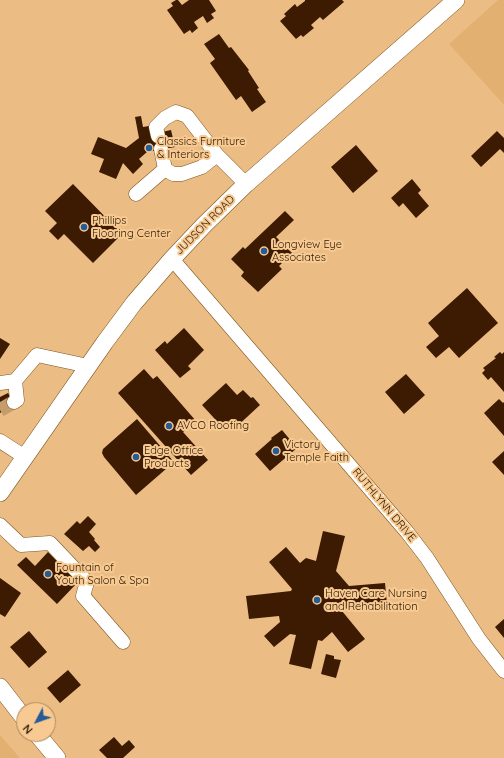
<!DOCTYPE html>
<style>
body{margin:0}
#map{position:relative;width:504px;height:758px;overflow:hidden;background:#ebbd85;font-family:Quicksand,sans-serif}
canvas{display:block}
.north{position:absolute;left:16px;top:702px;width:40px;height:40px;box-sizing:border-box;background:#f8ca92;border:1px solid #a68459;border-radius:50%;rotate:229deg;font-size:11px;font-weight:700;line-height:16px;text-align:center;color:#2b1a04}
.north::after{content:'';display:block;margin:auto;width:14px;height:18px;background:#265c95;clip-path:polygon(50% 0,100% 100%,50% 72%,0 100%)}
</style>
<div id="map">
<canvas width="504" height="758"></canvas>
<div class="north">N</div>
</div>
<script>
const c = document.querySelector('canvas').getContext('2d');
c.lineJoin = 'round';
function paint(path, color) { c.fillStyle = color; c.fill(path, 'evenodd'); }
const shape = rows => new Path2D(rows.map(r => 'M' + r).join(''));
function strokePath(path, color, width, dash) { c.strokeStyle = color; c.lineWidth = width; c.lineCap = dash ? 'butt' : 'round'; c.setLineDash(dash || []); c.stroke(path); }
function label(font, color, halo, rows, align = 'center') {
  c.font = font + ' Quicksand,sans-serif'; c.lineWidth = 4; c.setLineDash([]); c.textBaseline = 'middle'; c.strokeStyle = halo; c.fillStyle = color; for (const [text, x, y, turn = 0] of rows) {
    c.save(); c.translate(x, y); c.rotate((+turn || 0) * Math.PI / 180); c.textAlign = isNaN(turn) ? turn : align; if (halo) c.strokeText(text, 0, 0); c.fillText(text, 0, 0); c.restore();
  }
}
const built = shape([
 [498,0,504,0,504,105,449,44],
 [0,735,20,758,0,758]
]);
const building = shape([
 [176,0,178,0,182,5,189,0,209,0,216,11,211,14,214,18,207,23,203,16,194,22,198,28,192,33,190,30,184,34,167,10,173,6,171,3],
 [305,0,342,0,344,2,323,20,320,17,311,25,314,28,303,37,301,35,296,39,280,21,286,16,284,14,295,4,297,7,305,1],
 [219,34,229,48,231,47,249,70,248,71,259,88,257,89,266,102,252,112,241,96,236,100,210,63,215,59,204,44],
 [141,116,143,127,149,126,151,137,162,132,171,130,175,147,147,152,139,159,143,164,133,174,123,163,116,179,99,172,104,159,91,154,98,137,126,148,139,138,135,117],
 [497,131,504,138,504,153,500,149,481,167,471,156],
 [356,145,378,171,353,193,331,167],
 [412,179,421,190,418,193,429,206,416,218,403,203,399,207,391,198],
 [73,184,122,234,93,263,64,234,58,240,49,231,57,223,45,211],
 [285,211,294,220,276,237,292,253,279,266,282,269,258,292,241,276,244,272,231,259,243,247,245,249],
 [467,288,498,323,459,358,449,347,436,358,426,347,439,336,428,323],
 [184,328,204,350,188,366,191,369,180,378,155,350,165,341,167,344],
 [0,338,10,344,0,359],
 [500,352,502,354,504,352,504,392,491,377,488,380,482,373,485,370,483,368,496,358,494,357],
 [144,369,153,379,157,376,196,421,183,432,208,460,191,475,118,393],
 [406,374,425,395,404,414,385,392],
 [226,383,237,395,243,390,251,398,253,397,260,405,233,430,229,426,225,430,202,405],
 [8,393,15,404,0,413,0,397],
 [499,399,503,403,504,402,504,436,484,413],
 [137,419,174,462,136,495,104,457,102,453,103,449],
 [282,430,297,448,270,471,255,454,272,439,271,438],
 [504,451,504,475,492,462],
 [88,516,96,524,89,532,95,539,94,540,100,547,95,552,89,546,83,551,64,534,77,521,80,524],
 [323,531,345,536,336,571,349,586,385,583,387,605,342,609,342,611,365,639,348,652,332,632,322,641,318,640,311,669,289,664,296,635,290,634,274,647,264,636,280,622,279,616,249,619,246,596,291,591,292,589,269,562,286,547,300,563,306,558,316,561],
 [48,552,78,582,57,604,17,565,26,557,35,566],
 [0,578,21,593,5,617,0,614],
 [504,619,504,638,495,627],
 [29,631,47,652,29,668,10,647],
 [326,654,334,656,334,659,341,660,336,678,321,674],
 [68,670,81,685,60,703,47,688],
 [114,737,122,746,129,740,135,747,123,758,107,758,99,750]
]);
const minorTunnel = shape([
 [0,410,14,402]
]);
const minor = shape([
 [158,136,156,127,165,118,176,112,187,116,217,155,246,184],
 [165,169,173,174,182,174,202,167,217,155],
 [136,194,165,169,161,149],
 [172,259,407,532,427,558,479,639,504,671],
 [0,383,15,381,37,355,88,366],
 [14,402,17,400,15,381],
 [0,441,25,457],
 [0,525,21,545,50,543,87,582,83,596,123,642]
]);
const major = shape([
 [0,493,105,342,134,303,172,259,204,225,246,184,456,0],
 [0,687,24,718],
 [37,734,57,758]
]);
const markers = [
 [149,148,4,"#265c95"],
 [84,227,4,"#265c95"],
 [264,251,4,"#265c95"],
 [169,426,4,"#265c95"],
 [276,451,4,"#265c95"],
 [136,457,4,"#265c95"],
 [48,574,4,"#265c95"],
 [317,600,4,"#265c95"]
];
const poiNames = [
 ["Classics Furniture",157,142],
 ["& Interiors",157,155],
 ["Phillips",92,221],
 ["Flooring Center",92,234],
 ["Longview Eye",272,245],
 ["Associates",272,258],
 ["AVCO Roofing",177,426],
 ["Victory",284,445],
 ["Temple Faith",284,458],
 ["Edge Office",144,451],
 ["Products",144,464],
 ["Fountain of",56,568],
 ["Youth Salon & Spa",56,581],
 ["Haven Care Nursing",325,594],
 ["and Rehabilitation",325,607]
];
const streetNames = [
 ["JUDSON ROAD",205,225,-45],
 ["RUTHLYNN DRIVE",384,505,50]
];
paint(built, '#e2b071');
paint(building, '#3d1b02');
strokePath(minorTunnel, '#c59c6b', 14, [14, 7]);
strokePath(minor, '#7d551c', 15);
strokePath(major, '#7d551c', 18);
strokePath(minor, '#fff', 14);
strokePath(major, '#fff', 17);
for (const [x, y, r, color] of markers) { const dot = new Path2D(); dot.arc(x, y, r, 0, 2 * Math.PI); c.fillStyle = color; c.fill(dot); strokePath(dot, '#f8ca92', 1.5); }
label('11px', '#2b1a04', '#f8ca92', poiNames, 'left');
label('11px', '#2b1a04', '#f8ca92', streetNames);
</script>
